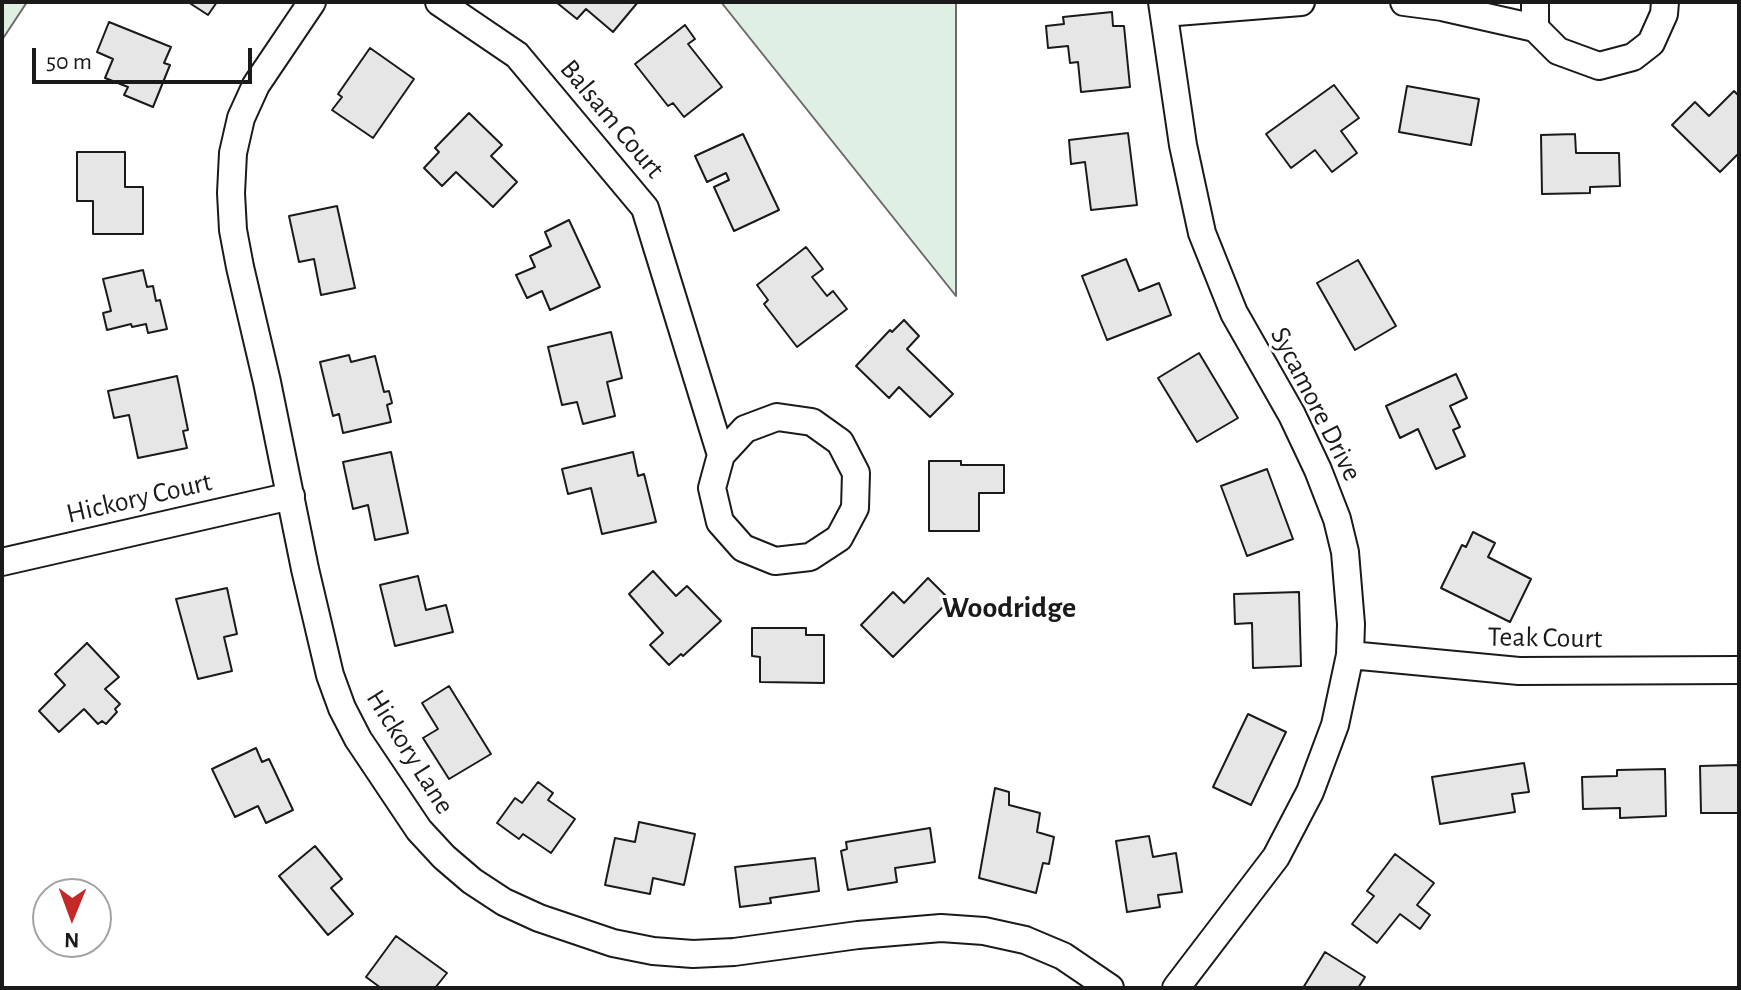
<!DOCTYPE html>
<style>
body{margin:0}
#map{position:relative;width:1741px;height:990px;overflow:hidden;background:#fff;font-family:"Alegreya Sans",sans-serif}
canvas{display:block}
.frame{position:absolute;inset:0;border:4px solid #1a1a1a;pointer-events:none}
.north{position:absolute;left:32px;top:878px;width:80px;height:80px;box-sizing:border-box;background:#fff;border:2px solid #a3a3a3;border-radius:50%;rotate:181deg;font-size:22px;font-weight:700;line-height:32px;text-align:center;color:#1a1a1a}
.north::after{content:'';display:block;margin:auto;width:28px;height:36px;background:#c62828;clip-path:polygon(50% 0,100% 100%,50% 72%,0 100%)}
.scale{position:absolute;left:32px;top:48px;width:220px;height:36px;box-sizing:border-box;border:4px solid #1a1a1a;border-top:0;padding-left:10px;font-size:24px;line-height:28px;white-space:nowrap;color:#1a1a1a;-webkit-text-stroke:6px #fff;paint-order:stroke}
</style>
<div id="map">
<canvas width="1741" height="990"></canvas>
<div class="frame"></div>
<div class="north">N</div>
<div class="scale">50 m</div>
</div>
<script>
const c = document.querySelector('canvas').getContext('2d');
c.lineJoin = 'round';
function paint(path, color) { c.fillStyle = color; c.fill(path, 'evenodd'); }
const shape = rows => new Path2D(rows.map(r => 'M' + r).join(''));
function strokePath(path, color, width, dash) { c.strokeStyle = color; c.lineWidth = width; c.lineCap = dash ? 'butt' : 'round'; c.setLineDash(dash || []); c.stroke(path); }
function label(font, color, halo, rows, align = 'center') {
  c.font = font + ' "Alegreya Sans",sans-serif'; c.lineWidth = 6; c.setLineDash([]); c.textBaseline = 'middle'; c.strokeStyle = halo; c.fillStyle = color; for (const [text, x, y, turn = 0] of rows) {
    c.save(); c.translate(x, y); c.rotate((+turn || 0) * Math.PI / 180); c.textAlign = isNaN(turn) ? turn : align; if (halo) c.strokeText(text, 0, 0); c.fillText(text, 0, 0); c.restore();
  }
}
const green = shape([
 [2,2,27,2,2,40,2,2],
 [721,2,956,2,956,296,721,2]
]);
const building = shape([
 [188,2,217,2,208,15,188,2],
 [556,2,638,2,613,32,586,9,577,19,556,2],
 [1112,12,1113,26,1124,26,1130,87,1081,92,1078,62,1070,63,1068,46,1048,48,1046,26,1064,24,1063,17,1112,12],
 [109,22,171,47,164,63,170,65,153,107,124,95,128,87,105,78,113,59,97,52,109,22],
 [685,25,695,39,688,44,722,87,684,117,673,103,668,106,635,64,685,25],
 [370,48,414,79,373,138,332,110,342,97,338,94,370,48],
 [1334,85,1359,118,1341,131,1357,153,1332,172,1315,150,1291,168,1266,134,1334,85],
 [1407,86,1479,99,1471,145,1399,132,1407,86],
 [1734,91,1739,96,1739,157,1737,155,1720,172,1672,125,1695,102,1709,116,1734,91],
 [469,113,502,145,491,156,517,182,493,207,456,172,442,186,424,168,439,152,435,148,469,113],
 [1128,133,1137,205,1091,210,1085,162,1071,164,1069,140,1128,133],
 [743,134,779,210,734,231,714,187,729,180,726,173,707,182,695,156,743,134],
 [1575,134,1576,153,1619,153,1620,186,1590,187,1590,193,1542,194,1541,135,1575,134],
 [77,152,125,152,125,187,143,187,143,234,93,234,93,201,77,201,77,152],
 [337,206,355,288,321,295,314,259,299,262,289,216,337,206],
 [569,220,600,287,550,310,542,291,527,298,516,275,535,267,530,256,551,246,545,232,569,220],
 [806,247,823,269,812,277,827,296,833,291,847,309,797,347,764,304,768,300,757,285,806,247],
 [1126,259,1139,291,1159,283,1171,315,1107,340,1082,276,1126,259],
 [1358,260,1396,326,1355,350,1317,283,1358,260],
 [143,270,147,287,153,286,156,301,160,300,167,329,148,333,146,324,132,327,131,324,107,330,103,313,111,311,103,279,143,270],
 [904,320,919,336,907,349,953,394,930,417,899,387,889,398,856,366,890,330,892,332,904,320],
 [611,332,622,378,607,382,615,416,583,424,577,402,562,405,548,347,611,332],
 [1199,353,1238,418,1197,442,1158,378,1199,353],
 [349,355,351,362,375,356,384,392,389,391,392,403,387,405,391,422,343,433,339,414,333,416,320,362,349,355],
 [1456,374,1467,398,1450,406,1460,427,1453,430,1465,456,1436,469,1418,429,1400,438,1386,406,1456,374],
 [177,376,188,430,183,431,187,448,138,458,129,415,114,418,108,391,177,376],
 [391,452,408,533,375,540,368,505,353,509,343,462,391,452],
 [633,452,638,476,644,474,656,522,602,534,591,488,568,494,562,469,633,452],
 [929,461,961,461,961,465,1004,465,1004,493,979,493,979,531,929,531,929,461],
 [1267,469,1293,539,1247,556,1221,486,1267,469],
 [1473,532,1495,543,1488,557,1531,579,1510,622,1441,588,1462,545,1466,547,1473,532],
 [653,571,676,596,687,586,721,621,683,656,681,654,669,665,650,645,663,633,629,594,653,571],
 [418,576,426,610,446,605,453,632,395,646,380,585,418,576],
 [928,578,950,600,893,657,861,625,893,592,904,603,928,578],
 [227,588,237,634,224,637,232,671,198,679,176,599,227,588],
 [1299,592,1301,666,1253,668,1252,623,1235,624,1234,594,1299,592],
 [752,628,806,628,806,635,824,635,824,683,760,682,760,657,752,656,752,628],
 [87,643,119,677,105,689,120,704,115,709,117,712,106,724,102,721,98,724,84,709,59,732,39,711,65,685,55,674,87,643],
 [449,686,491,754,449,779,423,738,438,729,422,703,449,686],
 [1248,714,1286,732,1251,805,1213,787,1248,714],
 [256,748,262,762,269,759,293,810,266,823,258,806,235,817,212,769,256,748],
 [1524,763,1529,792,1512,794,1515,812,1440,824,1432,777,1524,763],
 [1739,765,1739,813,1701,813,1700,766,1739,765],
 [1665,769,1666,816,1620,818,1620,808,1583,809,1582,777,1617,776,1617,770,1665,769],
 [538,782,553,793,548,800,575,819,551,853,523,834,519,839,497,823,515,798,522,803,538,782],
 [995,788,1009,792,1009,805,1040,813,1037,832,1054,837,1049,864,1043,863,1036,893,979,878,995,788],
 [639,822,695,834,684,885,653,878,650,894,605,885,615,838,635,842,639,822],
 [930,828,935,862,895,868,897,882,848,890,841,851,847,849,846,842,930,828],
 [1149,836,1153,857,1176,853,1182,892,1158,895,1160,907,1127,912,1116,841,1149,836],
 [315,846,342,879,331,888,353,914,328,935,279,876,315,846],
 [1395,854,1434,883,1417,905,1430,915,1420,929,1400,914,1377,943,1352,924,1374,896,1367,891,1395,854],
 [815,858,819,891,770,898,771,903,740,907,735,867,815,858],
 [396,936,447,973,435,988,381,988,366,977,396,936],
 [1325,952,1365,977,1358,988,1303,988,1325,952]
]);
const minor = shape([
 [312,2,256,85,241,118,233,153,231,193,233,230,240,267,267,382,305,569,330,675,342,708,358,739,419,830,444,857,472,881,504,902,539,918,613,943,653,951,693,954,734,952,858,935,941,928,984,931,1025,940,1063,956,1110,988],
 [439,2,517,55,645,208,721,455,712,488,720,522,743,548,775,561,810,557,839,538,855,508,856,473,840,442,812,422,777,417,745,429,721,455],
 [1162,2,1183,145,1202,233,1234,313,1292,415,1318,470,1337,519,1345,552,1351,624,1350,655,1335,725,1310,792,1276,857,1176,988],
 [1404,2,1442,7,1535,28,1558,51,1599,66,1633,57,1651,43,1664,14,1665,2],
 [1535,2,1535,28],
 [1164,13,1301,2],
 [2,562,291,496],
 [1350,655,1519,671,1739,670]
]);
const streetNames = [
 ["Balsam Court",612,119,50],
 ["Sycamore Drive",1316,404,63],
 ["Hickory Court",139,498,-13],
 ["Teak Court",1545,638,1],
 ["Hickory Lane",410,752,58]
];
const neighbourhoodNames = [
 ["Woodridge",1009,608]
];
paint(green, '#e0efe3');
strokePath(green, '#6a6a6a', 2);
paint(building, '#e6e6e6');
strokePath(building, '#1a1a1a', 2);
strokePath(minor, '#1a1a1a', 30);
strokePath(minor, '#fff', 26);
label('28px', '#1a1a1a', '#fff', streetNames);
label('bold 30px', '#1a1a1a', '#fff', neighbourhoodNames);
</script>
